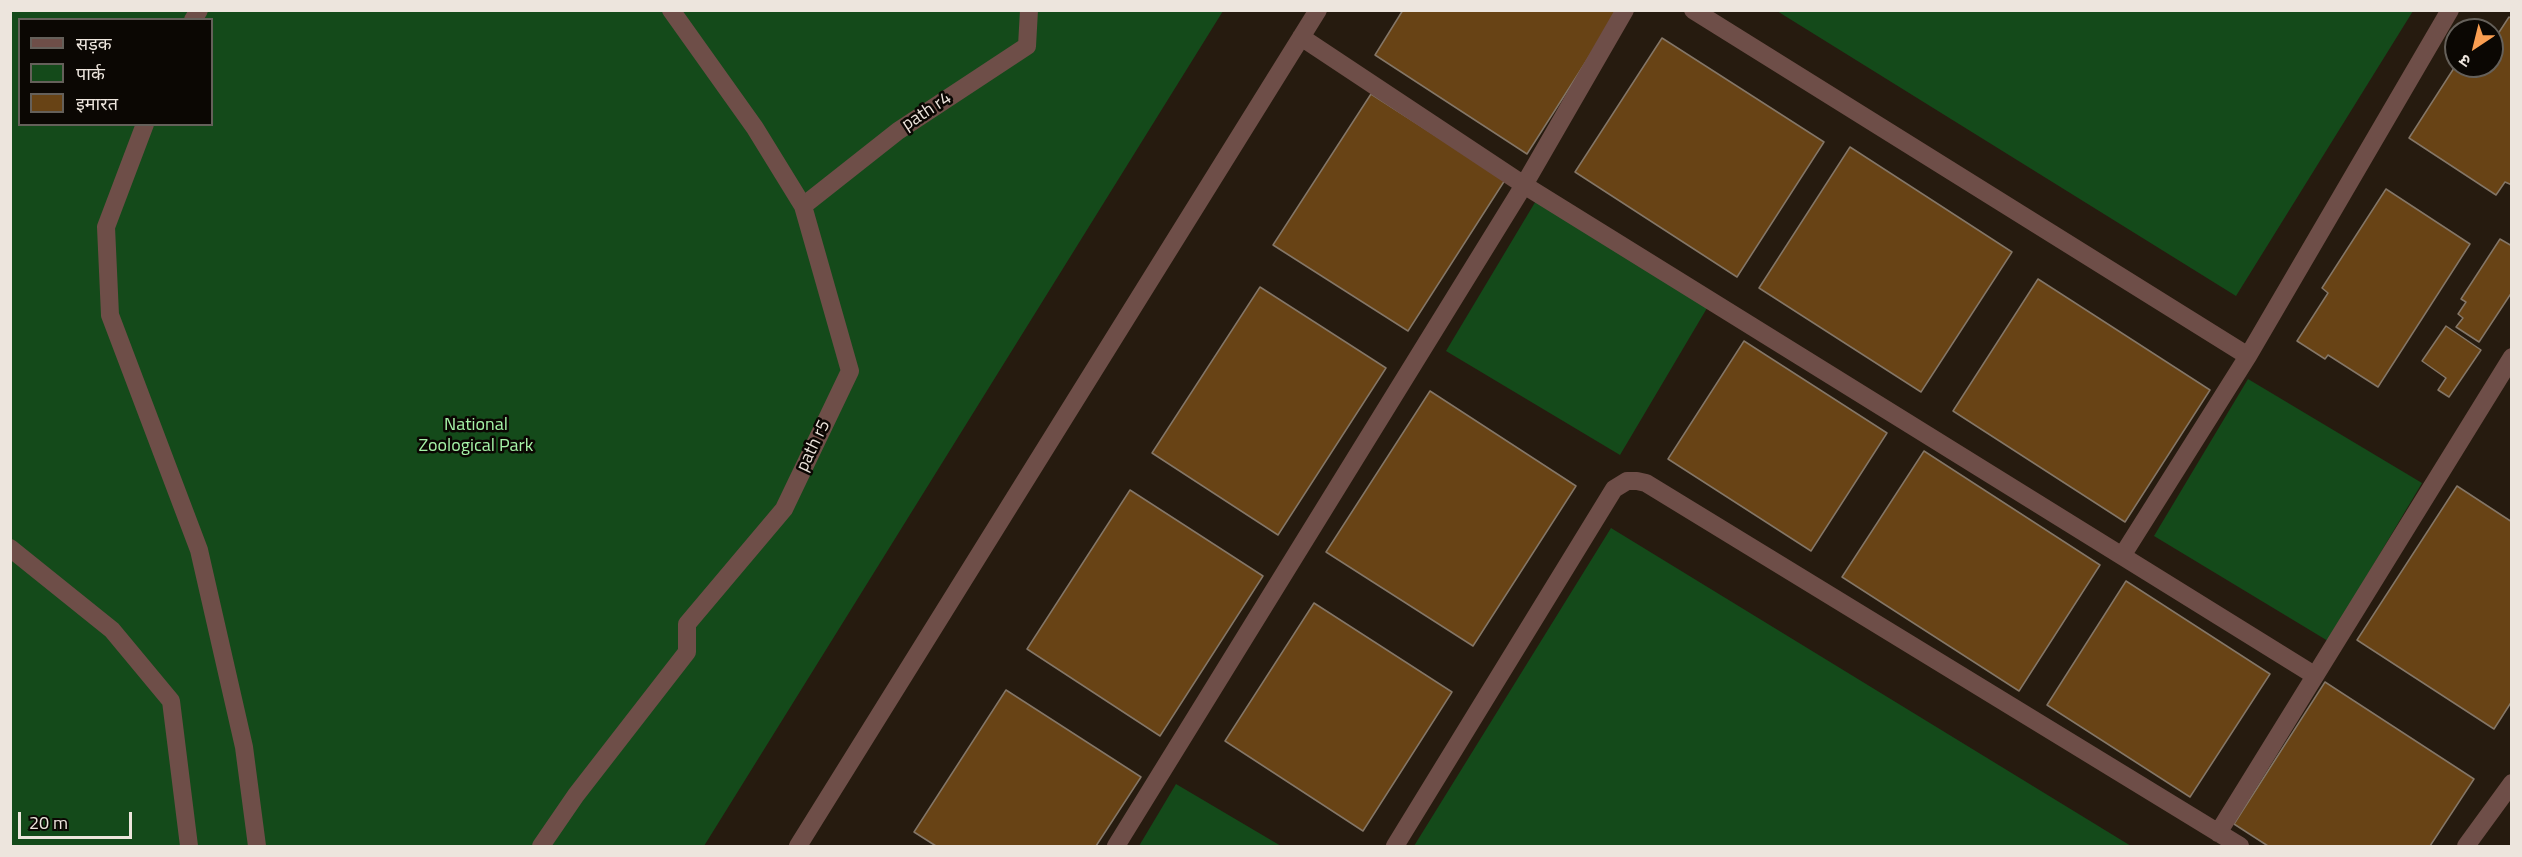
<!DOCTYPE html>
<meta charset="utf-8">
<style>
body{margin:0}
#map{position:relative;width:2522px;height:857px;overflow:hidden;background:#261b0f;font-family:"Titillium Web","Noto Sans Devanagari",sans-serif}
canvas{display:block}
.frame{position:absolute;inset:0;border:12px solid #ede5dd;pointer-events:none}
.legend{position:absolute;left:18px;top:18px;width:195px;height:108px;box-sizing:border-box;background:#0b0703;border:2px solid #65605a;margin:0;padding:8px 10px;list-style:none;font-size:18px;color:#ede5dd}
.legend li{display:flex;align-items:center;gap:12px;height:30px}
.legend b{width:30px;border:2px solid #65605a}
.north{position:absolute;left:2444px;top:18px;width:60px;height:60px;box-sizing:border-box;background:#0b0703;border:2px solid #65605a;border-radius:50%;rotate:215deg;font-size:16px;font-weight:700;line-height:24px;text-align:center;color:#ede5dd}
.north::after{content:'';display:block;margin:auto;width:21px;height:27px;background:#fb9e51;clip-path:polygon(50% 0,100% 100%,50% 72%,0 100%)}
.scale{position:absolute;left:18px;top:812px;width:114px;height:27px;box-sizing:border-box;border:3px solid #ede5dd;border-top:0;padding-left:8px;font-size:18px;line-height:21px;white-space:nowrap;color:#ede5dd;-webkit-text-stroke:4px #0b0703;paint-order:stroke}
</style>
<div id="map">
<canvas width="2522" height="857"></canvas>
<div class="frame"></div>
<ul class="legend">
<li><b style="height:8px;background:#6e4e48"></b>सड़क</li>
<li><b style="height:16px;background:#144a1a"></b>पार्क</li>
<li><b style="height:16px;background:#684315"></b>इमारत</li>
</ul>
<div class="north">उ</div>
<div class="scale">20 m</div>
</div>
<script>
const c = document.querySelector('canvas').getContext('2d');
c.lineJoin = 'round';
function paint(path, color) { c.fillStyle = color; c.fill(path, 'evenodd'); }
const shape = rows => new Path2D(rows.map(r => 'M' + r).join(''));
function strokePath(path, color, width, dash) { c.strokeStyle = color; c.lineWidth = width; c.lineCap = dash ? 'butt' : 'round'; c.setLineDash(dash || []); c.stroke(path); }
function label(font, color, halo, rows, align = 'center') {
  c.font = font + ' "Titillium Web",sans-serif'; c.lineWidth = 5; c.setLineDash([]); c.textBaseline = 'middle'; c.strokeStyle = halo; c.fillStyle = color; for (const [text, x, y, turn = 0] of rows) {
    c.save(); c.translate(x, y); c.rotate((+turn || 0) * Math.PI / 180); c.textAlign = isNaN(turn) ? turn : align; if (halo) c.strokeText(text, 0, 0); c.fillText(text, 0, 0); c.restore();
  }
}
const green = shape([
 [10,11,1223,11,704,846,11,846],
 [20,20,212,20,212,124,20,124],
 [1777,11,2413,11,2236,296],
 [1540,194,1713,298,1620,455,1446,351],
 [2248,379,2422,483,2328,641,2154,536],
 [1611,528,2131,846,1414,846],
 [1176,784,1281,846,1139,846]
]);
const building = shape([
 [1403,10,1619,10,1527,154,1375,55,1403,10],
 [2509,17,2512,19,2512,185,2505,182,2496,195,2409,138,2456,65,2463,66,2473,73,2477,66,2492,66,2492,43,2509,17],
 [1662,38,1824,142,1737,277,1575,172,1662,38],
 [1371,94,1505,180,1408,331,1273,245,1371,94],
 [1850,147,2012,252,1921,392,1759,288,1850,147],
 [2386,189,2470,244,2378,387,2328,355,2325,359,2297,341,2328,293,2322,288,2386,189],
 [2500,239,2512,246,2512,292,2479,342,2456,327,2463,318,2458,314,2466,302,2461,299,2500,239],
 [2038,279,2210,390,2125,522,1953,411,2038,279],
 [1260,287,1386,368,1278,535,1152,453,1260,287],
 [2446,326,2481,350,2449,397,2438,390,2446,378,2422,361,2446,326],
 [1744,341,1887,433,1811,551,1668,459,1744,341],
 [1430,391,1576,486,1473,646,1326,552,1430,391],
 [1924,451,2100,565,2019,691,1842,577,1924,451],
 [2457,486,2512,522,2512,701,2494,729,2357,640,2457,486],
 [1130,490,1263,576,1160,736,1027,649,1130,490],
 [2126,581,2270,674,2190,797,2047,705,2126,581],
 [1314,603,1452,692,1363,831,1225,741,1314,603],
 [2325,682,2474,779,2430,846,2268,846,2234,824,2325,682],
 [1006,690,1141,777,1096,846,936,846,914,832,1006,690]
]);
const street = shape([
 [1693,10,2248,356],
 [193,20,199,10],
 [1301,37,1524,185,2314,675],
 [145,124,106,227,110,315,199,550,244,747,257,846],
 [803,206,898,131,1027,46,1029,10],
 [10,548,112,630,171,701,189,846],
 [2122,556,2248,356,2450,10],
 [2218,833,2512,357],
 [541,846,576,795,687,652,687,624,784,509,850,371,803,206,755,128,671,10],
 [798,846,1318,10],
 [1116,846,1524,185,1625,10],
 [1395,846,1614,489,1627,481,1637,481,1646,483,2240,846],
 [2466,846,2512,783]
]);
const streetNames = [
 ["path r4",927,112,-33],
 ["path r5",814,446,-64]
];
const parkNames = [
 ["National",476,426],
 ["Zoological Park",476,447]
];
paint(green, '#144a1a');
paint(building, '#684315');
strokePath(building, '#847667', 1.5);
strokePath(street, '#6e4e48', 18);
label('18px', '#ede5dd', '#0b0703', streetNames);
label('18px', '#a6f4a8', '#0b0703', parkNames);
</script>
